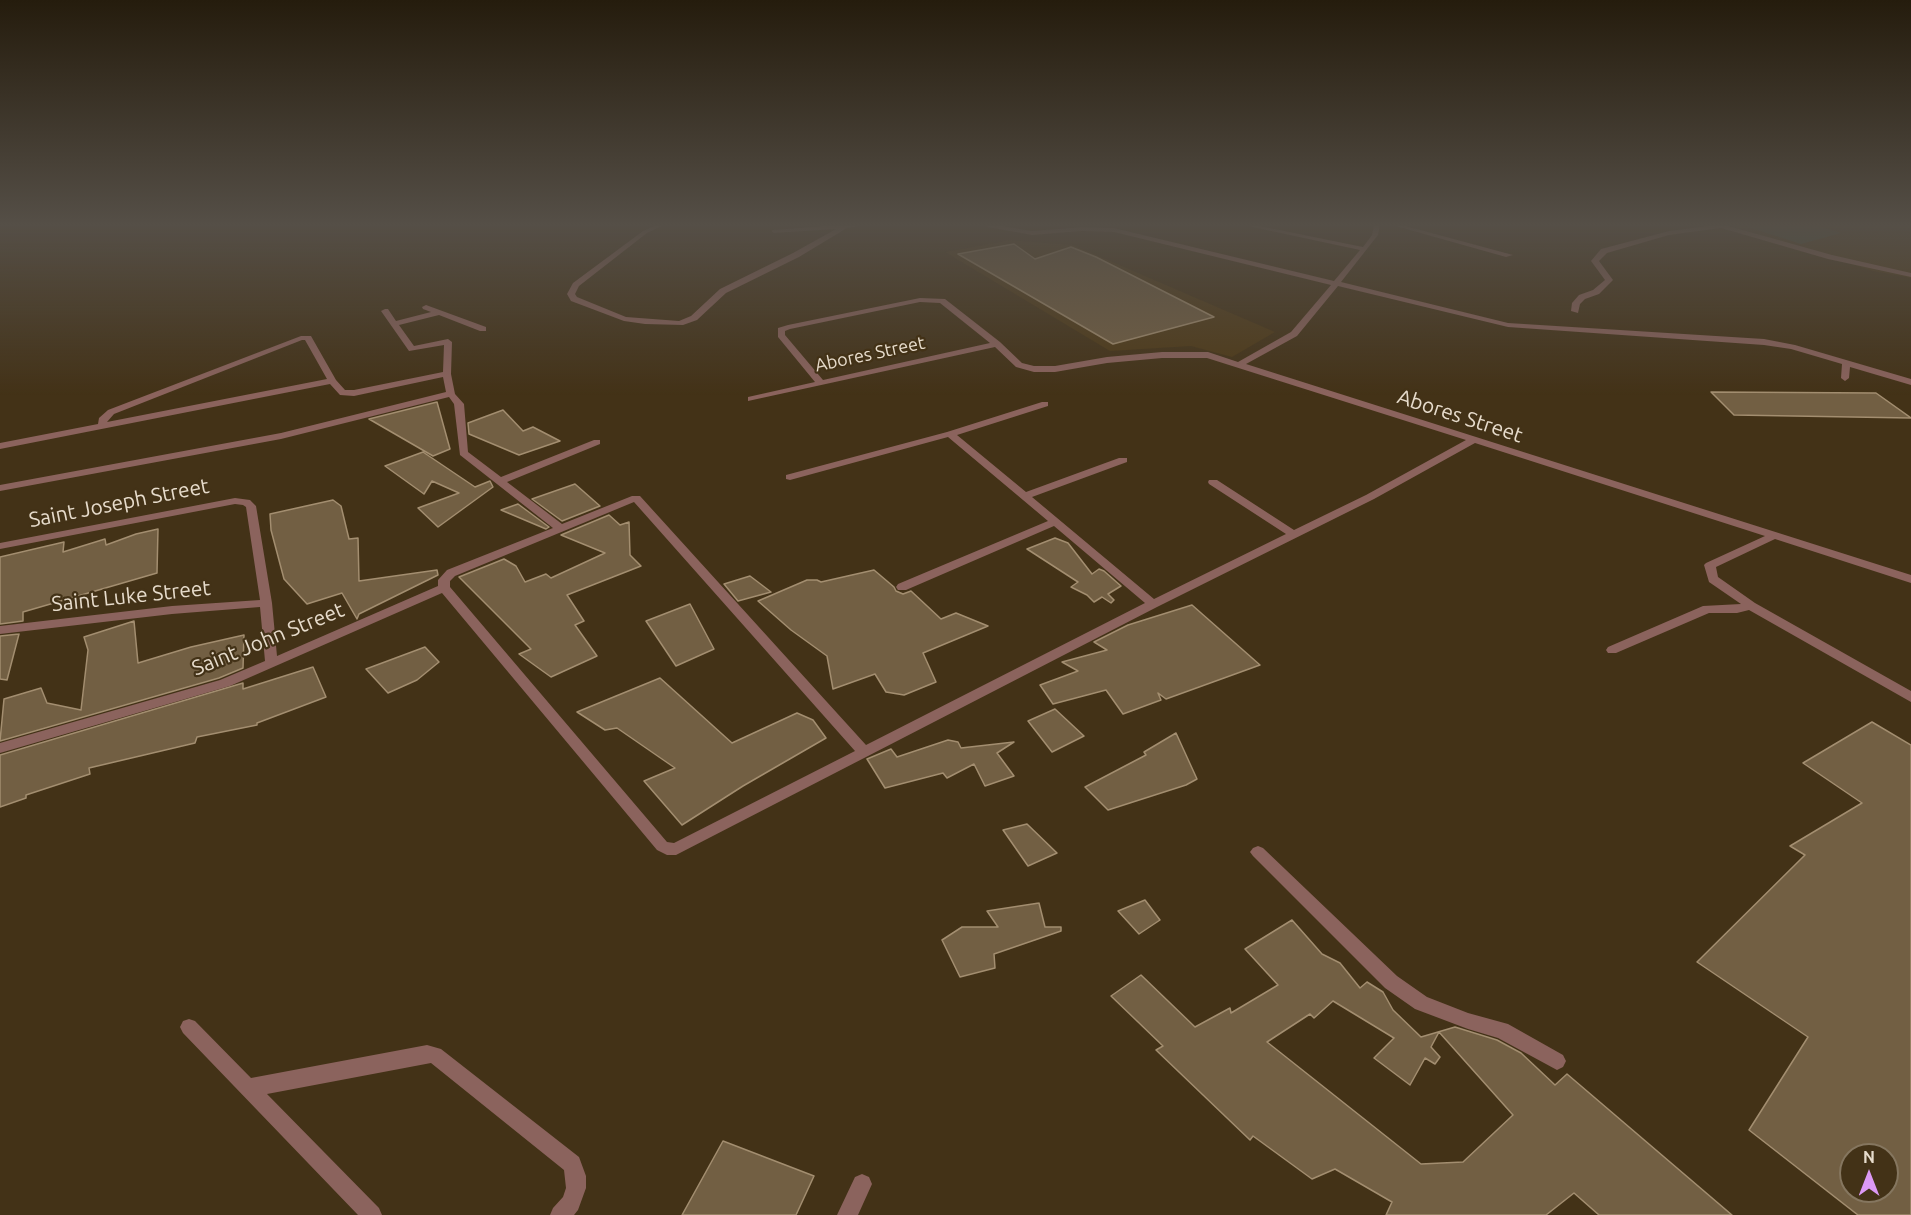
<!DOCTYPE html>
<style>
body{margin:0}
#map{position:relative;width:1911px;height:1215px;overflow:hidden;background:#433217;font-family:Ubuntu,sans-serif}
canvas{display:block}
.north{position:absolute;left:1839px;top:1143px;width:60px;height:60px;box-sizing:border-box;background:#433217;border:2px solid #85765f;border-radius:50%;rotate:0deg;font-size:16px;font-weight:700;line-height:24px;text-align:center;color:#e7dccc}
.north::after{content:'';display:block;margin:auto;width:21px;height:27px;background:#dc99f4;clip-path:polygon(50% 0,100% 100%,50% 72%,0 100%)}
</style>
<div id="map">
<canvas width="1911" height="1215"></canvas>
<div class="north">N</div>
</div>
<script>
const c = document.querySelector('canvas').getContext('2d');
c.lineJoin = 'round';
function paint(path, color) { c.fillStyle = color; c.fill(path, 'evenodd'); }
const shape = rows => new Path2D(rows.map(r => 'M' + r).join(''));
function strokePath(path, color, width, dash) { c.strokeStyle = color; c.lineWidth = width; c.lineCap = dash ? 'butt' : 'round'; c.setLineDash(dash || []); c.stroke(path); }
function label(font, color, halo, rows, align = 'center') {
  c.font = font + ' Ubuntu,sans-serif'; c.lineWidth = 4.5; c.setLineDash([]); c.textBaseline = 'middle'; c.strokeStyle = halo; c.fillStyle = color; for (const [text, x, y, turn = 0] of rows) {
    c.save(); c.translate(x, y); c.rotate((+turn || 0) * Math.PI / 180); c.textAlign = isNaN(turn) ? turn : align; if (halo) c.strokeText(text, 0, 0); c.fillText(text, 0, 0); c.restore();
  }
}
const built = shape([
 [1728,225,1911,225,1911,278,1873,271],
 [1010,240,1073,245,1275,332,1232,357,1191,346,1110,351,945,252]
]);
const green = shape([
 [1742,225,1815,225,1841,233,1801,244]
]);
const building = shape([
 [1014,244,1035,259,1071,247,1096,257,1214,317,1113,344,958,254,1014,244],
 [1711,392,1876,393,1911,418,1734,415,1711,392],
 [437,402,450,449,433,456,369,419,437,402],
 [503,410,523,431,533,427,560,441,519,455,469,434,468,423,503,410],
 [423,452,475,487,490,481,493,487,438,527,418,508,459,493,432,481,424,494,385,466,423,452],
 [575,484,600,506,562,521,532,499,575,484],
 [333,500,341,506,349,539,358,538,359,581,437,570,438,575,359,614,357,619,342,593,307,604,284,579,271,530,270,514,333,500],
 [518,504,549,527,546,529,501,510,518,504],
 [609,515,620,525,629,522,630,555,641,566,567,595,584,621,575,625,597,656,551,677,519,654,531,649,459,577,504,559,516,566,525,582,546,574,551,578,605,553,561,535,609,515],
 [158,529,157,573,23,612,23,621,0,624,0,557,64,542,63,552,105,539,106,545,136,534,158,529],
 [1055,538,1068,543,1092,574,1099,569,1104,571,1121,586,1108,594,1114,600,1111,603,1102,597,1094,602,1087,595,1071,587,1078,582,1027,549,1055,538],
 [874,570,894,587,896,591,903,594,911,591,941,619,956,613,988,626,923,653,936,682,904,695,886,692,875,674,833,689,827,656,791,630,758,601,807,580,817,580,821,582,874,570],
 [750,576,771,592,738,601,724,584,750,576],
 [690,604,714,649,676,666,646,621,690,604],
 [1192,605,1260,665,1166,699,1158,693,1161,700,1123,714,1106,690,1053,704,1040,685,1078,671,1062,662,1107,650,1094,642,1128,625,1192,605],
 [134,621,138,663,191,647,244,635,243,668,219,678,0,741,4,699,41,688,47,703,81,710,88,650,84,637,134,621],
 [19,634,7,680,0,679,0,636,19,634],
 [425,647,439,662,417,680,388,693,366,669,425,647],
 [313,667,326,697,257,723,257,725,197,737,195,743,89,768,90,774,26,795,26,798,0,807,0,755,243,683,243,689,313,667],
 [660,678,732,743,797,713,813,720,826,738,743,786,682,825,644,781,675,768,617,728,605,730,577,712,660,678],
 [1055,709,1084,736,1052,752,1028,721,1055,709],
 [1872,722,1911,745,1911,1215,1858,1215,1749,1130,1808,1037,1697,962,1805,855,1790,846,1862,803,1803,763,1872,722],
 [1851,1155,1887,1155,1887,1191,1851,1191,1851,1155],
 [1176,733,1197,779,1186,785,1108,810,1085,787,1146,755,1144,752,1176,733],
 [948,740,958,742,961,748,1014,742,997,753,1014,776,985,786,974,764,947,778,943,773,885,788,867,759,891,749,897,757,948,740],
 [1027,824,1057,853,1028,866,1003,830,1027,824],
 [1145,900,1160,920,1139,934,1118,911,1145,900],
 [1039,903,1045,927,1061,927,1061,931,994,954,995,968,960,977,942,940,962,927,998,927,987,911,1039,903],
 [1292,920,1322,954,1340,963,1360,988,1367,982,1383,992,1393,1010,1421,1037,1455,1027,1497,1040,1521,1053,1555,1085,1567,1074,1732,1215,1599,1215,1574,1193,1546,1215,1386,1215,1392,1202,1335,1169,1312,1179,1253,1136,1250,1140,1156,1050,1163,1046,1111,996,1141,975,1195,1027,1230,1008,1231,1013,1278,985,1245,949,1292,920],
 [1333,1001,1394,1038,1374,1058,1410,1085,1425,1058,1435,1064,1440,1057,1431,1047,1439,1032,1513,1115,1463,1162,1421,1164,1267,1042,1310,1014,1314,1018,1333,1001],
 [723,1141,814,1176,796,1215,682,1215,723,1141]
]);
const street = shape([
 [656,225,664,225,647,233,579,286,575,294,577,297,626,317,679,321,691,316,720,289,793,253,836,229,774,233,772,232,772,230,836,225,866,225,847,228,799,257,726,293,697,320,683,325,645,324,624,321,571,301,567,294,573,283,643,231,656,225],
 [984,225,997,225,1032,231,1082,227,1114,228,1334,281,1360,250,1243,225,1255,225,1363,247,1372,235,1374,225,1380,225,1378,235,1341,282,1508,323,1764,339,1795,345,1911,379,1911,385,1850,367,1849,378,1845,381,1841,378,1842,364,1791,349,1764,345,1508,327,1338,286,1297,336,1246,364,1911,575,1911,583,1775,539,1716,567,1718,577,1755,603,1911,691,1911,702,1749,610,1737,613,1709,613,1616,653,1608,653,1606,650,1608,647,1703,606,1741,604,1709,582,1704,565,1706,563,1765,536,1475,443,1374,499,1157,607,676,855,667,855,657,850,442,593,230,686,0,753,0,743,220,680,265,661,260,607,172,614,0,634,0,626,172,606,260,600,246,507,243,505,235,504,0,549,0,543,235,498,250,500,256,506,272,603,277,656,438,586,438,580,447,570,553,528,460,455,454,404,449,397,281,439,0,491,0,485,281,433,446,392,443,377,354,396,340,395,330,384,0,449,0,443,98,424,99,418,108,410,301,336,311,336,336,380,345,390,354,390,443,372,444,345,409,351,381,311,385,309,388,309,396,321,431,312,423,309,422,307,426,305,486,327,486,331,480,331,439,315,399,325,414,346,448,339,452,342,451,374,455,394,464,404,468,452,501,477,594,440,600,440,600,444,507,482,562,524,632,496,640,496,866,745,1145,603,1054,526,906,590,898,590,896,587,898,584,1048,521,948,437,790,480,786,479,786,475,947,432,1042,402,1048,402,1048,406,957,435,1026,492,1119,458,1127,458,1127,462,1032,497,1154,599,1286,534,1209,484,1208,482,1209,480,1217,480,1294,530,1366,495,1466,440,1207,358,1162,358,1107,363,1055,372,1034,372,1016,367,995,347,748,401,748,397,815,382,778,337,778,328,788,325,920,298,945,299,1000,342,1022,363,1034,366,1055,366,1107,357,1162,352,1208,352,1238,362,1291,332,1331,285,1114,232,1082,231,1032,235,987,227,984,225],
 [920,302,940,303,990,343,823,380,785,335,785,331,790,329,920,302],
 [302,340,305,340,327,379,107,422,114,414,302,340],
 [634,502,855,751,674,843,667,842,450,587,450,581,455,576,634,502],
 [1392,225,1402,225,1513,255,1506,257,1392,225],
 [1714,225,1725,225,1832,255,1911,273,1911,277,1828,259,1721,228,1669,235,1607,253,1599,261,1613,280,1599,294,1585,299,1580,304,1578,313,1571,311,1572,303,1579,295,1593,290,1605,280,1591,261,1601,249,1669,231,1714,225],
 [1258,846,1263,848,1397,976,1427,997,1468,1013,1508,1024,1563,1055,1566,1061,1563,1067,1557,1070,1498,1038,1468,1029,1415,1009,1385,988,1253,856,1250,852,1253,848,1258,846],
 [189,1019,195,1021,251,1078,427,1045,441,1049,579,1157,586,1176,586,1188,578,1210,574,1215,550,1215,553,1208,563,1197,566,1188,564,1170,431,1063,267,1094,379,1208,382,1215,358,1215,183,1033,180,1027,183,1021,189,1019],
 [862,1174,869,1177,872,1184,858,1215,837,1215,855,1177,862,1174]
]);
const farStreetnames = [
 ["Abores Street",870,354,-12]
];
const streetNames = [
 ["Abores Street",1460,416,18],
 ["Saint Joseph Street",119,503,-11],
 ["Saint Luke Street",131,596,-6],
 ["Saint John Street",268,639,-22]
];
paint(built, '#4e3916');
paint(green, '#3c503e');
paint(building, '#725f43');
strokePath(building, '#a38e70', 1.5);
paint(street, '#8b635d');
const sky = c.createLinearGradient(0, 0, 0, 395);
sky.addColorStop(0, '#251c0d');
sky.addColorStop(0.57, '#554f47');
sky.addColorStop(1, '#554f4700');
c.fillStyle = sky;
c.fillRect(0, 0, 1911, 395);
label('18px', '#e7dccc', '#433217', farStreetnames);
label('21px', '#e7dccc', '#433217', streetNames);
</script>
